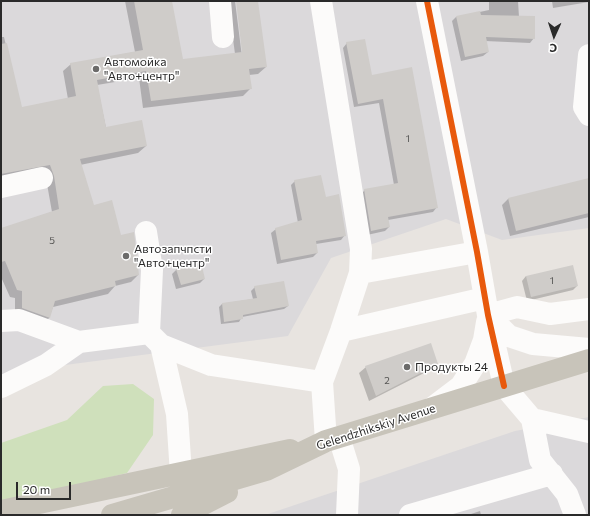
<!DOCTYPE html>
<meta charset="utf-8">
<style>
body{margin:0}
#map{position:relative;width:590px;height:516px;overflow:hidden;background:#e8e4e0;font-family:Commissioner,sans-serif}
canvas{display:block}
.frame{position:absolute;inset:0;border:2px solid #2a2a2a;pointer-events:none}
.north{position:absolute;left:534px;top:16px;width:40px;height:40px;-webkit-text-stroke:3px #fff;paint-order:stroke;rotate:183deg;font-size:11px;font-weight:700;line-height:16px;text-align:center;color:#2a2a2a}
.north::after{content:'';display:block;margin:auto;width:14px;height:18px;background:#2a2a2a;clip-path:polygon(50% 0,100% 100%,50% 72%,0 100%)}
.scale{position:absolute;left:16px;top:482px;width:55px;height:18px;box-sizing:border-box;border:2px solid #2a2a2a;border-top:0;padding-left:5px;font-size:12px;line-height:14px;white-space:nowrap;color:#2a2a2a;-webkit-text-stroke:3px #fff;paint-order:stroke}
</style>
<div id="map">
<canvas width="590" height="516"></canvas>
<div class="frame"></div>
<div class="north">С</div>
<div class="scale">20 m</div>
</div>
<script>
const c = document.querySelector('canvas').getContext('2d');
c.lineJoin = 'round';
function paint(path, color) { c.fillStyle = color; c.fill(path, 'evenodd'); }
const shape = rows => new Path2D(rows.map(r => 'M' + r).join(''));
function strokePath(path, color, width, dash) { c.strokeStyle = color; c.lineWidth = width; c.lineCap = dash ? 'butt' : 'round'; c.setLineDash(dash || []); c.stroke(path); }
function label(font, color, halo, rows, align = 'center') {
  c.font = font + ' Commissioner,sans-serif'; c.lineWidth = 3; c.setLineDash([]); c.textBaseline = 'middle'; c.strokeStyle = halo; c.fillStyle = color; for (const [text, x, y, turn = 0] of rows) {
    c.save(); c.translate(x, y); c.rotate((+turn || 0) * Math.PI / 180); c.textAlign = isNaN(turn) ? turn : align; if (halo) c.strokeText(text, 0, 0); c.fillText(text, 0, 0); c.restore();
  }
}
const industrial = shape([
 [1,1,589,1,589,228,502,240,446,219,331,258,288,336,65,365,1,385],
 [589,417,589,515,268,514,515,431]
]);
const green = shape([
 [133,384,154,399,153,435,127,473,1,504,1,443,67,420,103,386]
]);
const shadow = shape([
 [125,1,171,1,182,60,235,54,228,1,235,1,242,57,244,57,237,1,257,1,266,67,258,74,249,75,251,88,243,96,143,108,139,78,97,85,106,128,146,146,138,153,80,165,93,206,120,237,138,275,131,282,115,286,108,294,53,307,49,318,42,325,15,315,15,298,10,297,1,277,1,229,52,212,47,184,1,180,1,37,4,37,21,108,68,99,63,71,71,64,135,52],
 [489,1,518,1,519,17,534,38,530,43,485,41,488,52,483,56,461,61,452,21,456,17,489,10],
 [552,1,589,1,589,2,553,8],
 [347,43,371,76,411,69,437,207,433,212,388,220,389,227,385,231,367,235,360,195,365,190,394,185,379,103,354,107,343,48],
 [589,179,589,217,510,236,502,205,508,199],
 [295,181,325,198,345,235,341,240,316,244,317,253,313,257,277,264,271,233,276,229,298,223,291,185],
 [177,269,204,279,200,283,176,289,172,274],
 [526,276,577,286,573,290,527,301,522,281],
 [255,287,288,306,284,309,242,317,239,322,221,324,219,307,222,304,253,299,251,291],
 [436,363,430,370,369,401,359,373,366,367],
 [480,511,481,515,468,515]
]);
const building = shape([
 [134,1,172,1,183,59,242,52,236,1,258,1,267,67,249,69,252,89,151,101,146,71,97,80,106,127,142,120,147,146,80,159,94,205,112,200,121,235,134,232,139,275,115,281,116,286,55,301,50,318,22,308,22,291,17,290,5,261,1,262,1,228,59,209,54,176,50,165,1,174,1,44,7,43,22,107,76,96,70,63,143,50],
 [480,11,481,15,535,16,535,39,486,37,489,52,465,57,456,16],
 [365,39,372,75,412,67,438,208,388,217,390,227,371,231,364,189,398,183,383,99,358,104,346,42],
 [321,175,326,197,339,194,346,236,316,241,318,253,281,260,275,228,302,220,294,180],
 [589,178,589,213,516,231,508,198],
 [201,262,205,279,181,285,176,269],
 [573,265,578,286,531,297,526,276],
 [284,281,289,306,243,315,243,319,224,322,222,303,257,298,254,286],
 [431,343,438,364,376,396,365,366]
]);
const minor = shape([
 [220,1,223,37],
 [321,1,361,249,360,273,341,331,322,382,326,441],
 [427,1,477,252,488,315,504,386,532,419,540,460,567,494,575,515],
 [589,55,584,107,589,115],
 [1,187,42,178],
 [146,232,152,270,149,333,161,345,211,365,322,382],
 [360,273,477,252],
 [488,315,509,336,533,344,589,349],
 [488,315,517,307,550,314,589,309],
 [1,321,19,320,79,342,149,333],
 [341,331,485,298],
 [161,345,177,414,181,474],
 [1,387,46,365,79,342],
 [432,408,461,386,475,364,484,340,487,322],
 [532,419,589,432],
 [339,437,349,469,347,515],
 [410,515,552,474]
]);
const major = shape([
 [1,511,290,450],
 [112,515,266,470,326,441,589,360],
 [182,515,227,492]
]);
const cycleway = shape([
 [427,1,477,252,488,315,504,386]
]);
const markers = [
 [96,69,4,"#6c6b6a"],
 [126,256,4,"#6c6b6a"],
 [407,367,4,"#6c6b6a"]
];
const numberNames = [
 ["1",408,139],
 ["5",52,241],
 ["1",552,281],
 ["2",387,381]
];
const poiNames = [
 ["Автомойка",104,62],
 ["\"Авто+центр\"",104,76],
 ["Автозапчпсти",134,249],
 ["\"Авто+центр\"",134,263],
 ["Продукты 24",415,367]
];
const streetNames = [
 ["Gelendzhikskiy Avenue",376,427,-18]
];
paint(industrial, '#dbd9db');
paint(green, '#cfe0bb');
paint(shadow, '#0003');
paint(building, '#cfccc9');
strokePath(minor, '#fcfbfa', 22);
strokePath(major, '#c8c4ba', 22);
strokePath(cycleway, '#e8590c', 6);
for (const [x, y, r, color] of markers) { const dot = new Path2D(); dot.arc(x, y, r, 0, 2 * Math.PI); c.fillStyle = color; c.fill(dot); strokePath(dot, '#fff', 1.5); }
label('10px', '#545352', null, numberNames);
label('12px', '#2a2a2a', '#fff', poiNames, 'left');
label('12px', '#2a2a2a', '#fff', streetNames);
</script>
